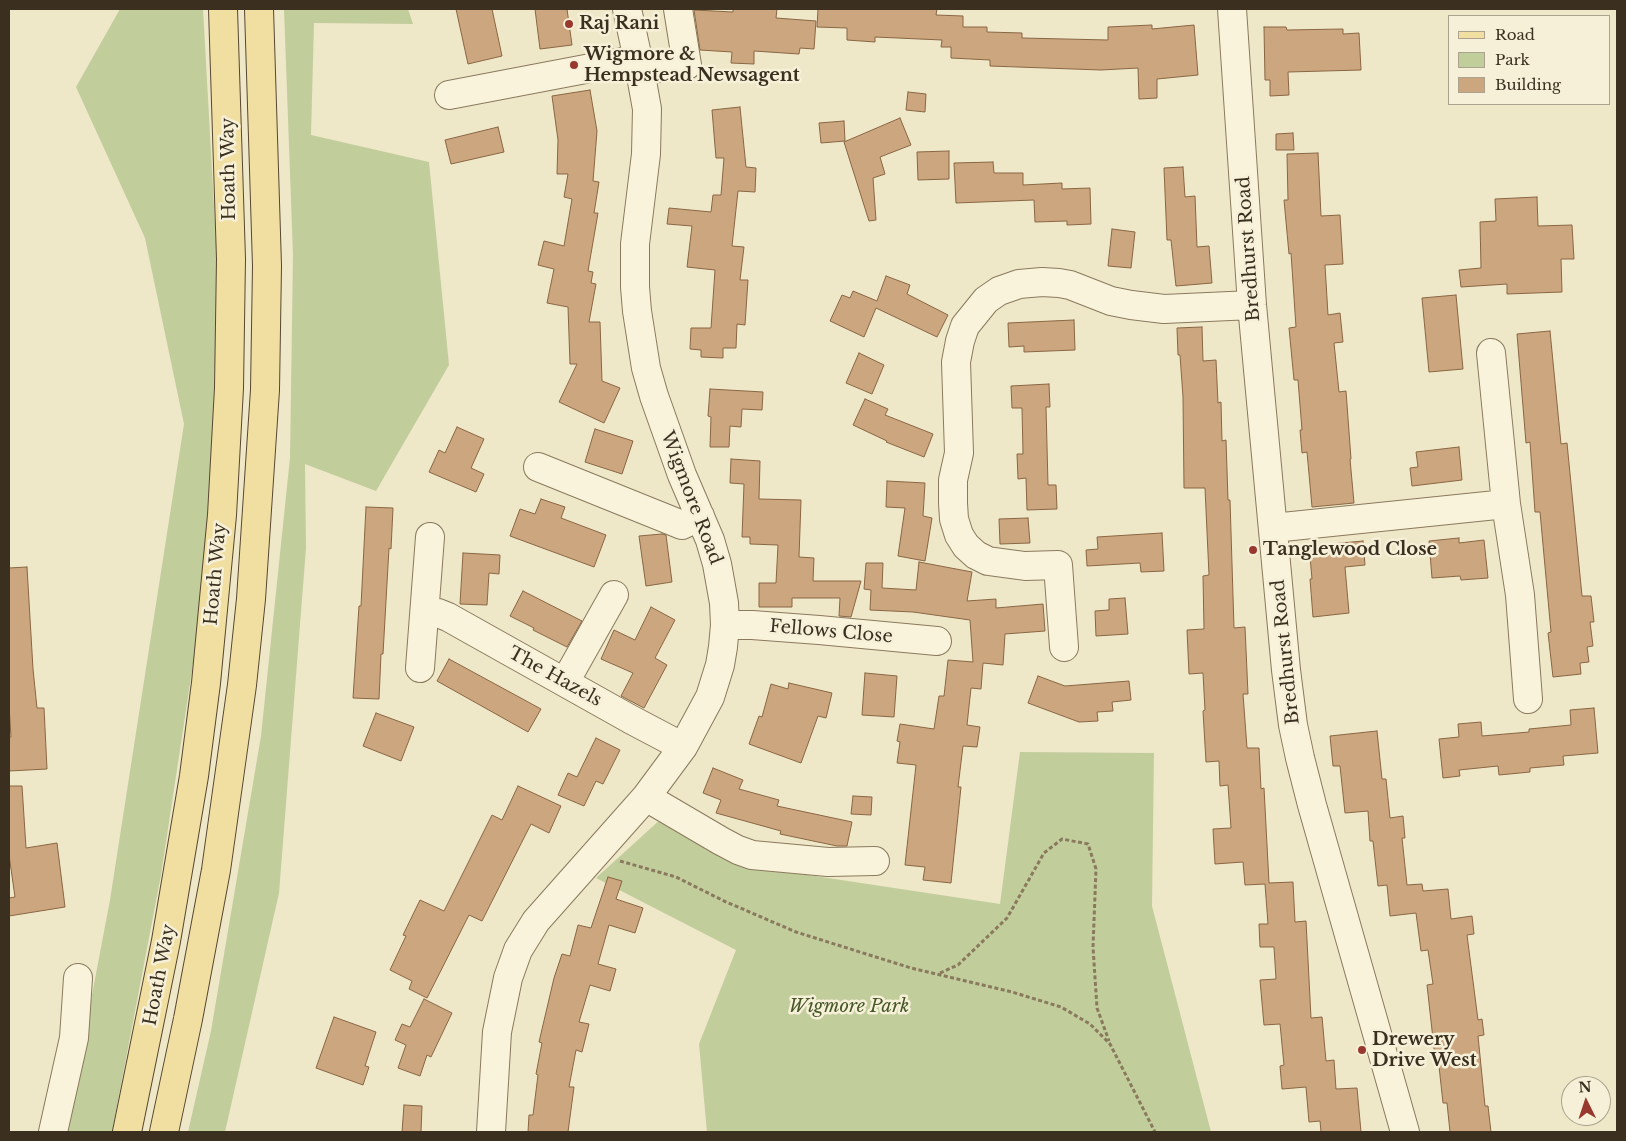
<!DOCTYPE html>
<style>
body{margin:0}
#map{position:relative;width:1626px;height:1141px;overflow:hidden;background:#eee7c8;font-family:"Libre Baskerville",serif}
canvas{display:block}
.frame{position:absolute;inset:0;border:10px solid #3b3020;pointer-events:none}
.legend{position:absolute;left:1448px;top:15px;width:162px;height:90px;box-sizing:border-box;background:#f6f0d8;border:1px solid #aba38e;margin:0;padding:6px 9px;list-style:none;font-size:15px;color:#3b3020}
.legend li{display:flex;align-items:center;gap:10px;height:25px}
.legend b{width:25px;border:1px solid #aba38e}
.north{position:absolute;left:1561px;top:1076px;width:50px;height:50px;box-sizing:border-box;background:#f6f0d8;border:1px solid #aba38e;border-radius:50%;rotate:356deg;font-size:14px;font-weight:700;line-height:20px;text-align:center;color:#3b3020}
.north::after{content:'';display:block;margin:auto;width:18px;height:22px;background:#99382e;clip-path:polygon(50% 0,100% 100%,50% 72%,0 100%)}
</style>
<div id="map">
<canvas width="1626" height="1141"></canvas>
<div class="frame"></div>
<ul class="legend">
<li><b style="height:6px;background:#f0dfa1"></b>Road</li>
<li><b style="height:14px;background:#c2cd9c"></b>Park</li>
<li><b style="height:14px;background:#cca67f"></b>Building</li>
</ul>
<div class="north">N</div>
</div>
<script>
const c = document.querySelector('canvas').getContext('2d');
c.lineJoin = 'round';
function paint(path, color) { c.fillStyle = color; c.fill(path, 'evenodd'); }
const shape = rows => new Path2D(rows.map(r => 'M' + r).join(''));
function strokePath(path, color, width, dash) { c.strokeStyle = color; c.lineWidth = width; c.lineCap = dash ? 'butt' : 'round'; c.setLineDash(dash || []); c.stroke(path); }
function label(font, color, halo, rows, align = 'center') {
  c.font = font + ' "Libre Baskerville",serif'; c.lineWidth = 5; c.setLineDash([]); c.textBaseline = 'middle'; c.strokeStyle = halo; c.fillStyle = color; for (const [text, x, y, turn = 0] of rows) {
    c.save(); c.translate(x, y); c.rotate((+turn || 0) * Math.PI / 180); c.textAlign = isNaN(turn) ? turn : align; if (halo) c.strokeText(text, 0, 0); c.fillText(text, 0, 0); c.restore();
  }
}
const green = shape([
 [120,9,203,9,218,278,208,565,161,875,112,1132,66,1132,110,900,184,424,145,238,76,87],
 [284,9,408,9,413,24,314,23,311,135,429,162,449,365,376,491,305,464,306,548,279,893,225,1132,188,1132,211,1031,261,736,290,458,293,255],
 [1020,752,1154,753,1152,906,1211,1132,707,1132,699,1044,736,950,596,878,662,818,742,865,1000,904]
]);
const building = shape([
 [456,9,492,9,502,56,468,64,456,9],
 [535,9,567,9,572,45,540,49,535,9],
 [733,9,777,9,776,18,816,21,814,49,800,48,799,54,754,51,754,64,731,63,732,52,700,50,694,10,733,12,733,9],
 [818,9,937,9,936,15,963,16,963,27,987,27,987,32,1022,33,1022,38,1108,40,1108,27,1152,25,1152,29,1194,25,1198,75,1157,79,1157,98,1139,99,1138,68,1101,70,990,66,990,60,951,58,951,47,941,47,942,40,875,37,875,42,847,40,847,28,817,27,818,9],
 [1264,27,1286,27,1287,30,1343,29,1343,34,1359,33,1361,70,1288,72,1289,95,1270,96,1270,80,1265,80,1264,27],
 [590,90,597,131,593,181,599,182,594,213,598,213,588,271,593,272,591,283,596,284,589,322,600,322,602,381,620,388,604,423,559,402,577,364,570,364,568,307,547,303,554,269,538,265,544,241,564,246,572,199,564,197,568,174,557,174,558,140,552,96,590,90],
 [908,92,926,94,925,112,906,110,908,92],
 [740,107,746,167,756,168,755,192,738,191,732,246,744,247,740,280,748,280,745,325,737,324,736,348,723,348,723,358,701,357,701,350,690,349,691,328,711,328,715,270,687,267,692,226,667,224,669,208,711,212,713,195,721,195,724,158,716,158,712,110,740,107],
 [900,118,911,145,880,157,885,174,873,178,876,220,869,221,844,142,900,118],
 [844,121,845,141,821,143,819,123,844,121],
 [498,127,504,152,451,164,445,140,498,127],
 [1293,133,1294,150,1276,150,1276,134,1293,133],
 [949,151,949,179,918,180,917,152,949,151],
 [1318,153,1321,216,1340,215,1343,264,1325,265,1328,315,1340,313,1343,342,1334,343,1339,392,1346,391,1351,459,1350,459,1354,503,1312,507,1307,452,1302,453,1300,430,1302,430,1298,380,1294,380,1289,328,1296,327,1291,253,1289,254,1284,200,1288,200,1287,154,1318,153],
 [993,162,994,173,1023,173,1023,185,1062,183,1062,189,1090,188,1091,224,1067,225,1067,221,1035,222,1034,200,956,203,954,163,993,162],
 [1183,167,1185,197,1195,196,1197,247,1209,246,1212,283,1176,286,1171,240,1167,240,1164,168,1183,167],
 [1537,197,1538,226,1572,225,1574,259,1561,259,1562,292,1507,294,1507,284,1461,287,1459,270,1481,268,1480,222,1496,221,1495,199,1537,197],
 [1112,229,1135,232,1131,268,1108,266,1112,229],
 [886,276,910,285,907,294,948,315,937,337,876,308,864,337,830,321,842,295,850,298,853,291,877,301,886,276],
 [1456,295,1463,369,1429,372,1422,298,1456,295],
 [1074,320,1075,350,1024,352,1024,346,1009,347,1008,323,1074,320],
 [1202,327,1203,361,1216,360,1218,403,1221,402,1222,441,1226,440,1228,500,1230,500,1234,628,1245,627,1248,694,1243,694,1247,748,1259,748,1261,789,1264,788,1269,883,1293,882,1295,922,1306,921,1311,1018,1322,1017,1326,1061,1334,1060,1336,1089,1357,1088,1361,1132,1321,1132,1320,1121,1309,1122,1306,1087,1282,1089,1280,1066,1284,1065,1280,1024,1264,1025,1260,980,1276,979,1274,947,1260,947,1259,924,1268,924,1265,884,1245,885,1243,862,1215,864,1213,829,1231,828,1228,785,1220,786,1219,761,1206,762,1203,711,1205,710,1203,673,1189,674,1187,630,1204,629,1203,576,1209,575,1205,488,1184,488,1183,397,1180,355,1178,355,1177,328,1202,327],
 [1550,331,1561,444,1567,443,1582,596,1591,596,1594,622,1590,622,1593,646,1587,647,1589,662,1580,663,1581,674,1553,677,1548,633,1551,632,1540,512,1535,512,1530,442,1526,443,1517,334,1550,331],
 [859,353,884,365,872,394,846,383,859,353],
 [1049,384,1050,407,1046,407,1048,485,1056,485,1057,509,1027,510,1026,478,1018,479,1017,454,1023,454,1022,408,1012,408,1011,386,1049,384],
 [710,389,763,392,762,410,742,409,741,427,730,426,729,447,710,447,711,417,708,416,710,389],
 [865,399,888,409,885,415,933,434,924,457,886,442,887,441,853,425,865,399],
 [457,427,484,439,471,468,484,474,476,492,429,472,439,450,445,453,457,427],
 [595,429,633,441,622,474,585,462,595,429],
 [1459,447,1462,480,1412,486,1410,468,1418,467,1416,452,1459,447],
 [731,459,760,461,759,499,801,500,799,557,814,558,813,581,861,581,851,617,839,616,840,598,792,598,792,607,759,607,759,583,776,583,778,545,750,544,750,537,742,537,744,484,730,483,731,459],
 [887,481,925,483,923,516,932,518,925,561,898,556,905,508,886,507,887,481],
 [541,499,565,507,561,518,606,535,594,567,510,536,520,509,535,514,541,499],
 [366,507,393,508,391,549,389,548,383,654,381,654,379,699,353,698,359,606,361,606,366,507],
 [1028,518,1030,543,1000,544,999,519,1028,518],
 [1162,533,1164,571,1141,572,1140,563,1087,566,1086,550,1098,549,1097,537,1162,533],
 [662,534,666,535,672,582,646,586,639,536,662,534],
 [1459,538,1459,543,1484,540,1488,578,1461,580,1460,576,1432,578,1429,541,1459,538],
 [1363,541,1365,565,1345,567,1349,613,1313,617,1310,579,1312,579,1309,546,1363,541],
 [463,553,500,555,499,574,489,573,487,605,460,604,463,553],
 [919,562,972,572,967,601,996,599,996,608,1043,604,1045,631,1005,634,1003,665,983,663,981,689,971,688,967,725,980,727,977,747,963,746,958,787,961,787,951,883,923,880,925,867,905,865,916,765,897,763,900,742,897,741,900,724,934,729,939,696,944,696,948,660,973,662,970,620,913,612,870,610,871,590,864,589,866,563,883,563,882,588,916,590,919,562],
 [27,567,33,669,37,708,44,708,47,769,9,771,9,737,11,737,9,706,9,568,27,567],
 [523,591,582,621,567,647,533,630,534,628,510,616,523,591],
 [1125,598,1128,634,1096,636,1095,611,1109,610,1109,599,1125,598],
 [651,607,675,620,655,658,667,665,644,708,621,696,633,673,601,659,614,630,635,640,651,607],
 [449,659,541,709,528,732,437,681,449,659],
 [865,673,897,676,894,717,862,715,865,673],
 [1038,676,1065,686,1129,681,1131,700,1112,702,1113,711,1097,712,1098,721,1079,722,1028,703,1038,676],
 [789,683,832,693,826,718,818,716,801,763,749,744,759,716,762,717,771,684,788,689,789,683],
 [1594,708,1598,753,1563,756,1564,765,1530,768,1530,772,1499,775,1498,766,1459,770,1460,776,1443,778,1439,739,1459,737,1458,724,1481,722,1482,736,1529,732,1529,729,1571,725,1570,710,1594,708],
 [376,713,414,727,401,761,363,746,376,713],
 [1377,731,1382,779,1386,779,1390,818,1403,816,1405,838,1402,838,1407,885,1422,884,1423,891,1448,889,1451,919,1472,916,1474,934,1467,935,1478,1020,1482,1019,1484,1035,1478,1036,1485,1106,1488,1106,1491,1132,1450,1132,1447,1103,1443,1103,1438,1057,1435,1057,1427,985,1433,984,1428,950,1421,951,1416,913,1390,916,1387,885,1378,886,1373,841,1370,841,1368,811,1345,813,1340,766,1333,766,1330,736,1377,731],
 [596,738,620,750,603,784,596,781,584,806,558,795,568,773,577,777,596,738],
 [713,768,743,780,739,789,779,800,777,806,852,822,847,846,837,846,780,834,781,831,716,813,721,800,703,793,713,768],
 [9,786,22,786,26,848,57,843,65,907,9,916,9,898,15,897,9,855,9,786],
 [518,786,561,806,549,833,531,824,482,921,469,915,427,998,409,989,412,981,390,970,406,936,403,935,420,900,444,911,492,815,502,820,518,786],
 [853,796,872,797,871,815,851,814,853,796],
 [608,877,622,881,616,899,643,908,635,933,609,925,598,964,616,969,610,991,590,985,579,1022,589,1024,582,1052,576,1050,569,1087,574,1087,568,1132,528,1132,529,1115,533,1115,538,1075,536,1074,542,1043,539,1042,554,978,562,954,570,956,578,925,591,928,608,877],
 [424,999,452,1013,431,1057,427,1055,420,1076,398,1068,406,1045,395,1040,402,1024,410,1027,424,999],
 [334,1017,376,1032,365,1066,369,1067,363,1085,316,1068,334,1017],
 [404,1105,422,1106,421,1132,402,1132,404,1105]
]);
const path = shape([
 [620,861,676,877,724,901,796,932,911,968,1012,992,1061,1007,1090,1024,1110,1044,1155,1132],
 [940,973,958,965,1007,918,1044,853,1062,839,1088,844,1096,869,1093,947,1097,1008,1109,1041]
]);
const minor = shape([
 [1232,9,1252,305,1286,670,1293,725,1300,758,1312,805,1405,1132],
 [640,70,687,65,678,9],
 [449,95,638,59],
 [538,467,682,525,700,516],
 [1506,504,1520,595,1528,699],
 [1273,528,1506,504,1491,353],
 [425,612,438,613,448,617,630,719,683,747],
 [725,625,752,625,819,630,937,641],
 [1064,647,1058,565,1025,566,988,561,976,555,966,546,959,535,954,519,953,503,953,480,959,453,956,362,960,341,965,326,986,300,999,291,1019,284,1042,282,1059,283,1070,285,1111,301,1131,305,1164,309,1252,305],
 [420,668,430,537],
 [565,682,614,595],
 [646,797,721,841,738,850,752,855,828,862,875,861],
 [53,1132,74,1038,78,978],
 [491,1132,497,1032,508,978,518,950,536,921,646,797,683,747,710,697,720,665,723,647,725,625,724,603,717,564,710,540,682,475,654,396,646,368,637,311,635,287,635,244,646,154,647,109,638,59,627,9]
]);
const major = shape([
 [127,1132,166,941,194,776,206,683,222,515,229,388,231,259,223,9],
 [164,1132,188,1019,216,870,242,685,251,599,265,390,267,266,259,9]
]);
const markers = [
 [569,24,5,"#99382e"],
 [574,65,5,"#99382e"],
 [1253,550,5,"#99382e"],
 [1362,1050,5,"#99382e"]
];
const poiNames = [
 ["Raj Rani",579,24],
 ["Wigmore &",584,55],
 ["Hempstead Newsagent",584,76],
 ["Tanglewood Close",1263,550],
 ["Drewery",1372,1040],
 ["Drive West",1372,1061]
];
const streetNames = [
 ["Hoath Way",229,169,-91],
 ["Bredhurst Road",1249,249,-94],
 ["Wigmore Road",691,498,69],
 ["Hoath Way",216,574,-85],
 ["Fellows Close",831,632,5],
 ["Bredhurst Road",1286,652,-96],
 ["The Hazels",555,677,29],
 ["Hoath Way",160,975,-79]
];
const parkNames = [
 ["Wigmore Park",849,1007]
];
paint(green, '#c2cd9c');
paint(building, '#cca67f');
strokePath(building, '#896643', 1);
strokePath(minor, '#8a7a5d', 30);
strokePath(major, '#584731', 30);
strokePath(path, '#8a7a5d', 3, [4, 2.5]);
strokePath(minor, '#f9f3dc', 28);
strokePath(major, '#f0dfa1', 28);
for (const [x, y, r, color] of markers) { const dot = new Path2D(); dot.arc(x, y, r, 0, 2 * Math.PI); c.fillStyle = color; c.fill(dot); strokePath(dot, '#f6f0d8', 2); }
label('bold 18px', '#3b3020', '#f6f0d8', poiNames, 'left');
label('18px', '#3b3020', '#f6f0d8', streetNames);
label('italic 18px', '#465727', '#f6f0d8', parkNames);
</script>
